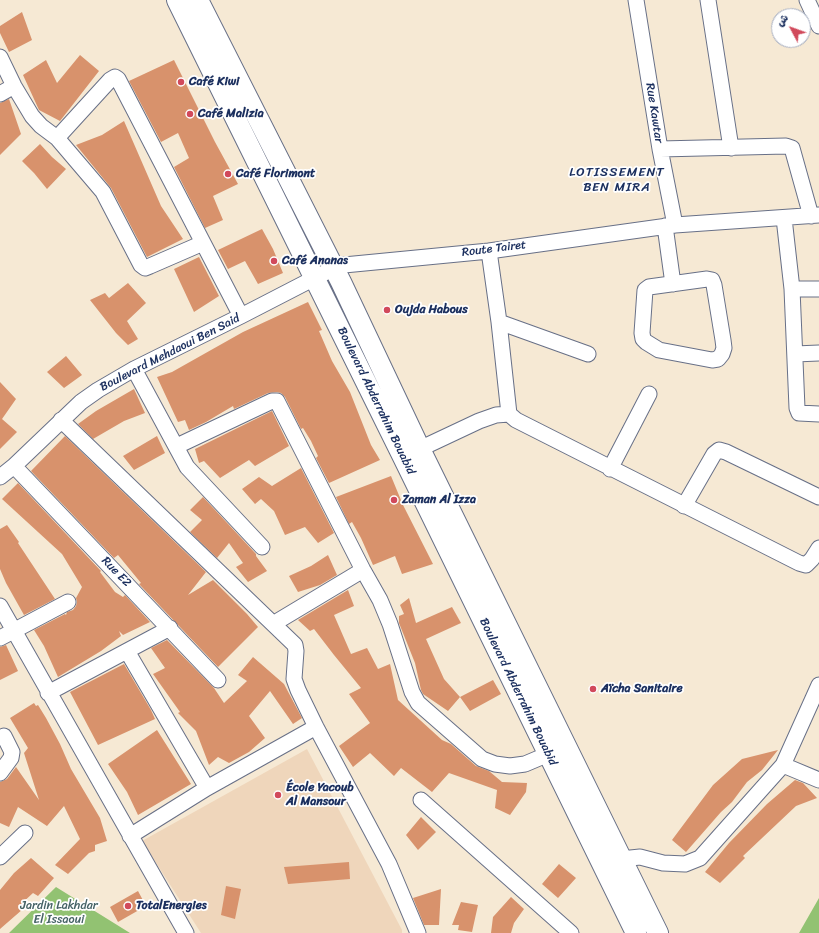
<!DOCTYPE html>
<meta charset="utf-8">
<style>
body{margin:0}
#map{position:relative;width:819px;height:933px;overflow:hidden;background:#f6e9d4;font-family:Sriracha,"Playpen Sans Arabic",sans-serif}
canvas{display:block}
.north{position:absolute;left:771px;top:8px;width:40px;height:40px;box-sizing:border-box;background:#fff;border:1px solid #a4acbf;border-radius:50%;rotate:311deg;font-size:11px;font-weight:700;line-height:16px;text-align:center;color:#1b2f5e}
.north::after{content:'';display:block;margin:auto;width:14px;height:18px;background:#d1495b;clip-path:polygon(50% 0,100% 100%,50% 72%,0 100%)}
</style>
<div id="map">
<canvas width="819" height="933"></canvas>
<div class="north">ش</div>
</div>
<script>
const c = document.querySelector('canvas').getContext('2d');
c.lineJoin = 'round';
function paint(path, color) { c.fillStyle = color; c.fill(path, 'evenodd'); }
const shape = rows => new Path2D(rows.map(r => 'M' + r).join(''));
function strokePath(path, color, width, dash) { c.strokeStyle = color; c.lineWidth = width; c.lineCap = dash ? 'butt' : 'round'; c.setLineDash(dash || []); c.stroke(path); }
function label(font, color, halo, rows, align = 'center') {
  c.font = font + ' Sriracha,sans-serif'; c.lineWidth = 3.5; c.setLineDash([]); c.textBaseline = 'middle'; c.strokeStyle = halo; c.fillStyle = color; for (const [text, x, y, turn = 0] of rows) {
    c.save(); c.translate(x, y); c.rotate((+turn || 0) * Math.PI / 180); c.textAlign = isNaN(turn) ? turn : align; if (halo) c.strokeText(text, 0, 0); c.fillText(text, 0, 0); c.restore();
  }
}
const built = shape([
 [307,749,402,930,402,933,201,933,142,841]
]);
const green = shape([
 [56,887,130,933,9,933],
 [819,898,819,933,799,933]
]);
const building = shape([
 [22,12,32,40,9,52,0,33,0,26],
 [80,55,99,71,60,121,39,110,23,75,46,60,57,83],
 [174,60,215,142,238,184,213,196,223,220,205,228,174,167,189,158,178,133,161,142,129,81],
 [9,99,21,134,0,155,0,103],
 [124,121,161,206,183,239,147,257,111,188,76,145,102,135],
 [40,144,52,157,66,169,47,189,34,173,22,161],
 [262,229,273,249,283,273,258,284,245,261,228,269,218,250],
 [199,257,219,296,194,312,174,269],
 [128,283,146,303,127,321,138,339,128,345,116,333,90,300,105,293,109,298],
 [308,302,322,330,319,331,332,361,350,392,371,445,380,460,329,483,316,458,318,456,311,441,303,428,301,429,285,397,281,393,277,392,268,393,234,409,233,406,206,422,189,430,185,420,178,422,157,377,172,372,243,332],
 [66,356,82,375,64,388,47,372],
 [0,382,16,399,2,419,17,432,0,449],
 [134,389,145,413,124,421,93,439,78,424,96,411],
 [272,411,289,446,255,466,249,460,220,478,204,461,199,463,195,449],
 [65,436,206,572,188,595,213,580,247,614,258,627,218,667,139,584,141,583,118,555,114,558,31,471],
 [157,436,165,453,134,470,123,456],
 [301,468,334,533,318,543,305,527,285,535,274,511,261,499,255,504,242,489,259,477,272,486],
 [391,476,403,505,433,564,402,574,395,556,373,565,361,538,352,522,349,524,336,497],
 [18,483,101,571,100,572,115,592,123,597,125,595,150,622,123,635,119,631,121,636,101,651,58,677,44,646,34,630,65,614,66,615,67,612,73,610,76,606,77,602,76,598,82,587,62,554,2,499],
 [203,497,256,554,256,556,267,571,248,582,236,567,243,563,229,543,217,558,190,532,202,520,190,510],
 [7,525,19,542,18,543,55,599,24,615,6,583,0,569,0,529],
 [328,555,337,575,320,585,298,592,289,576,311,566],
 [348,590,354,606,334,615,351,654,367,648,378,669,390,664,398,700,442,740,451,744,476,766,489,771,502,782,527,783,526,792,510,815,495,808,497,790,449,773,432,792,401,768,394,776,370,753,353,767,339,746,370,723,349,694,361,688,334,655,314,629,310,631,298,620],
 [409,598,416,623,452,607,461,623,426,639,444,679,460,697,448,711,423,694,421,690,415,663,399,623,399,616,404,614,400,605],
 [167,640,214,688,224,703,247,681,238,675,253,657,284,684,302,718,293,724,270,691,249,716,265,738,249,752,229,763,218,757,209,765,196,731,178,713,180,712,153,674,165,668,151,648],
 [6,645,18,671,0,680,0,647],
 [124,664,151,710,155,719,98,745,70,692],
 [493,680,501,694,470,711,460,697],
 [34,703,36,706,38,705,46,718,60,744,71,769,100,818,107,841,95,845,95,851,89,853,68,874,55,865,80,839,64,806,47,826,18,807,9,827,0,823,0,782,7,779,16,767,39,800,24,753,28,748,10,718],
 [157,730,191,784,138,815,127,792,108,764],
 [778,750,762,770,747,782,732,802,721,812,686,852,672,840,713,785,742,759],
 [795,780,803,783,817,798,796,806,743,856,745,858,720,883,705,872,729,843,767,804],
 [421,817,436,832,418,850,406,835],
 [31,858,54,878,38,896,33,893,20,905,23,909,0,929,0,890,14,873],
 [349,862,350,879,288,884,284,867],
 [559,864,576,878,558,898,542,884],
 [226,886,241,889,235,919,221,915],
 [441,889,439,925,424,925,413,898],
 [138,891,146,906,118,922,110,907],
 [511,897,524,909,514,923,511,933,491,933,493,917],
 [461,902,478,905,472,932,458,930,459,925,452,925]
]);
const minor = shape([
 [636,0,660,149,675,225],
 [708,0,731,148],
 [807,0,819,26],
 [0,57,14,86,32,116,41,126,57,138,103,192,141,265,145,268,150,266,203,243],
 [0,94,14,86],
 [57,138,110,80,115,77,118,79,241,316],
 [660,149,786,146,792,148,811,216],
 [784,218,792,289,797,408,799,413,819,414],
 [665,226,673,284],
 [489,251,499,322,509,414,516,420,799,563,806,565,812,559,819,548],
 [707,279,712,280,714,285,723,340,724,348,722,354,718,359,712,360,659,350,646,342,643,339,642,333,645,290,649,287,707,279],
 [792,289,819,289],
 [499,322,588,354],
 [795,354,819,353],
 [134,369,187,467,262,547],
 [61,420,295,645,296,651,294,679,298,690,316,727,389,864,418,933],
 [177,446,272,401,277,401,363,570,380,600,390,624,412,692,418,703,482,759,495,764,510,766,525,764,558,750],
 [411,453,479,421,496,415,509,414],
 [14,466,218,680],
 [610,469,649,394],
 [0,477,14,466,81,402,98,390,134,369,241,316,334,268,344,265,489,251,675,225,819,215],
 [684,506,714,454,719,450,726,452,819,497],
 [0,606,186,933],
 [273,624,363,570],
 [0,638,68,602],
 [127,651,207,788],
 [48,693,170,628],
 [783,765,819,780],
 [0,773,11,758,12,752,4,736],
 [421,800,571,933],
 [130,836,207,788,316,727],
 [0,857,25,833],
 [621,859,640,857,663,863,685,864,700,858,783,765,819,685]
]);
const major = shape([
 [177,0,403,457,636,933],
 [198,0,341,282,420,449,658,933]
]);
const markers = [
 [181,82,4,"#d1495b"],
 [190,114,4,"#d1495b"],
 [228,174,4,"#d1495b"],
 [274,261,4,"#d1495b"],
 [387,310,4,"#d1495b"],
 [394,500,4,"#d1495b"],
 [593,689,4,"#d1495b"],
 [278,795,4,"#d1495b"],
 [128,906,4,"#d1495b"]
];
const poiNames = [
 ["Café Kiwi",189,82],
 ["Café Malizia",198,114],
 ["Café Florimont",236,174],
 ["Café Ananas",282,261],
 ["Oujda Habous",395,310],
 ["Zaman Al Izza",402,500],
 ["Aïcha Sanitaire",601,689],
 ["École Yacoub",286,788],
 ["Al Mansour",286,802],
 ["TotalEnergies",136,906]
];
const streetNames = [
 ["Rue Kawtar",654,113,81],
 ["Route Tairet",494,249,-7],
 ["Boulevard Mehdaoui Ben Said",170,353,-27],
 ["Boulevard Abderrahim Bouabid",376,401,64],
 ["Rue E2",116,572,46],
 ["Boulevard Abderrahim Bouabid",518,692,64]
];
const parkNames = [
 ["Jardin Lakhdar",59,906],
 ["El Issaoui",59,920]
];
const neighbourhoodNames = [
 ["LOTISSEMENT",617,173],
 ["BEN MIRA",617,188]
];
paint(built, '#efd6bb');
paint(green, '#92c272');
paint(building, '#d8926c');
strokePath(minor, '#687087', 17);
strokePath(major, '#687087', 22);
strokePath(minor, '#fff', 15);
strokePath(major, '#fff', 20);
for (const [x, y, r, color] of markers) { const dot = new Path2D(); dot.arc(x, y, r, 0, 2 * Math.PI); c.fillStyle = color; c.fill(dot); strokePath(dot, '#fff', 1.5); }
label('bold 12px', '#1b2f5e', '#fff', poiNames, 'left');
label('12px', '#1b2f5e', '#fff', streetNames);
label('12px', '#456265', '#fff', parkNames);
c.letterSpacing = '1px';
label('13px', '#1b2f5e', '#fff', neighbourhoodNames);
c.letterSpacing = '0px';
</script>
